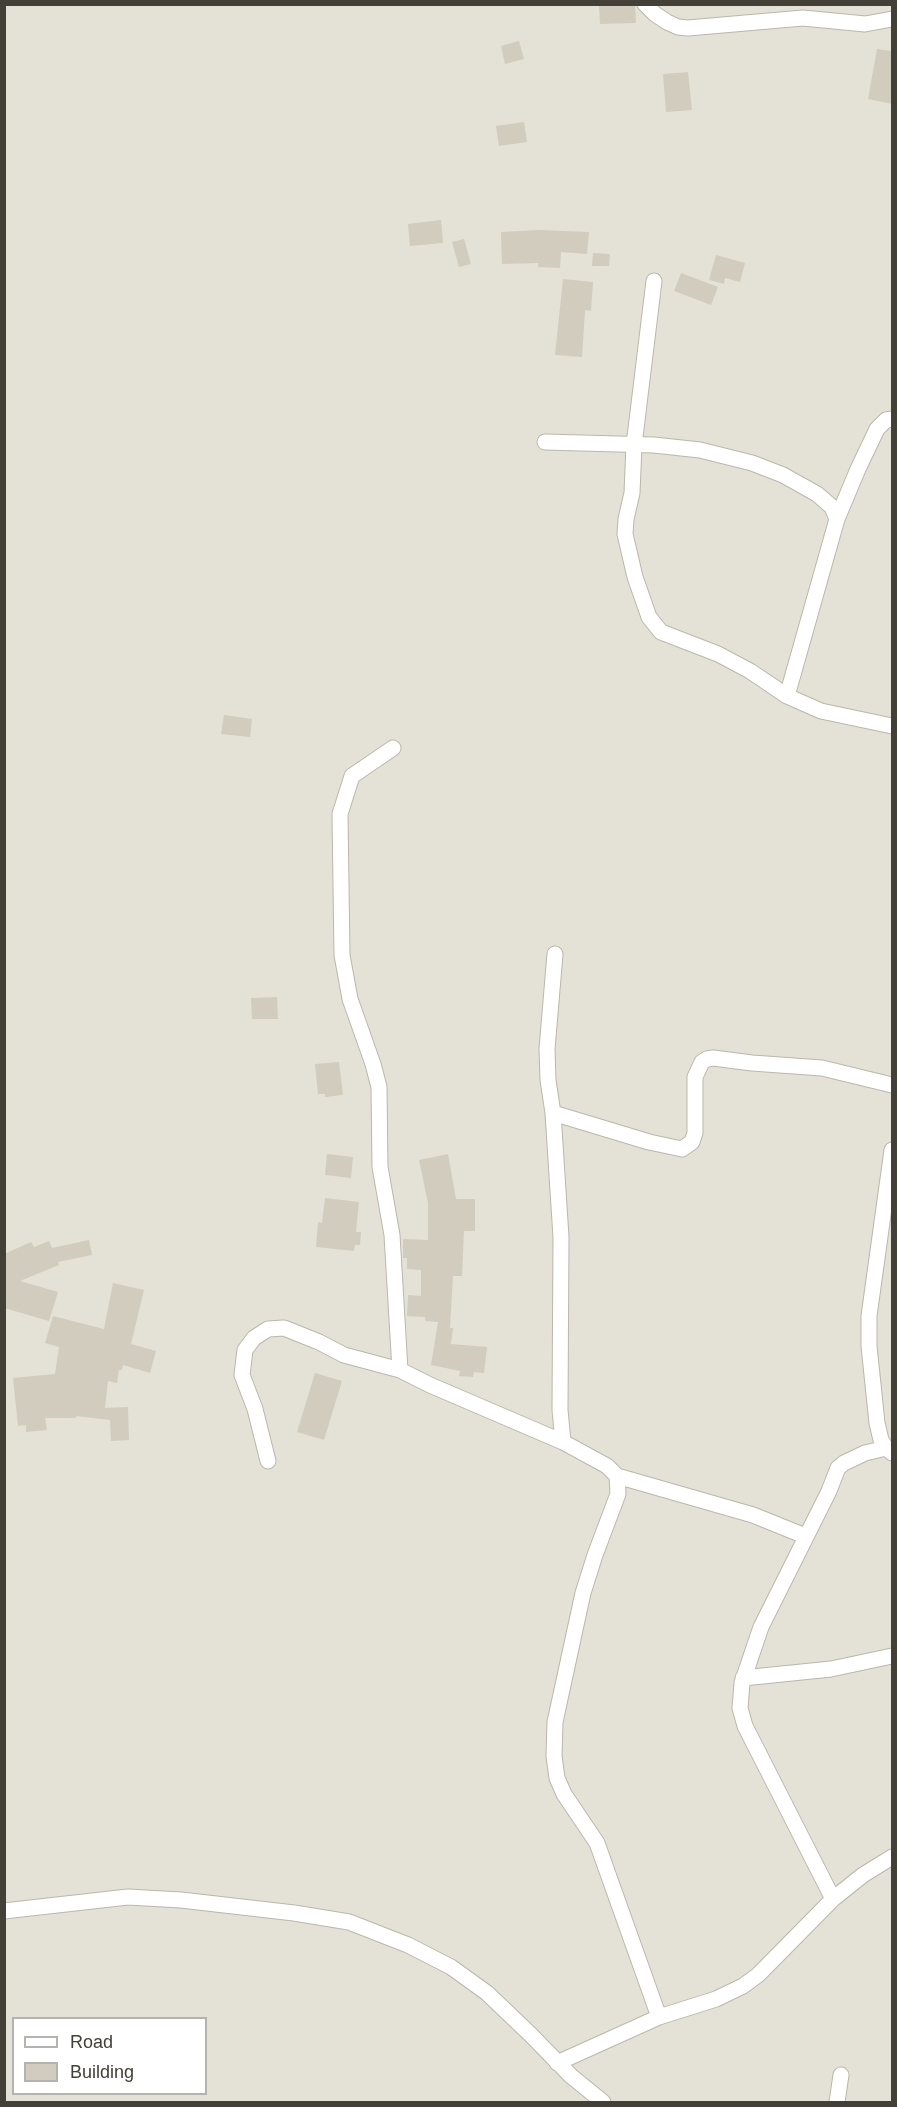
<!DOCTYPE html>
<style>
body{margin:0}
#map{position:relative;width:897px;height:2107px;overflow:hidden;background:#f1efe7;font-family:Helvetica,sans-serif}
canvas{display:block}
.frame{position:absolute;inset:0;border:6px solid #434037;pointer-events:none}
.legend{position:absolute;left:12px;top:2017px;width:195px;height:78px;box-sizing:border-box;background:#fff;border:2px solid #b4b3af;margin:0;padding:8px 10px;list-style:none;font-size:18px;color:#434037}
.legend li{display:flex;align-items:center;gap:12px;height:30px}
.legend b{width:30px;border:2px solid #b4b3af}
</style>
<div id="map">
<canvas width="897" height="2107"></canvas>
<div class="frame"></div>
<ul class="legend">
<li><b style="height:8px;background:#fff"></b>Road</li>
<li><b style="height:16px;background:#d1ccbe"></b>Building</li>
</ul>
</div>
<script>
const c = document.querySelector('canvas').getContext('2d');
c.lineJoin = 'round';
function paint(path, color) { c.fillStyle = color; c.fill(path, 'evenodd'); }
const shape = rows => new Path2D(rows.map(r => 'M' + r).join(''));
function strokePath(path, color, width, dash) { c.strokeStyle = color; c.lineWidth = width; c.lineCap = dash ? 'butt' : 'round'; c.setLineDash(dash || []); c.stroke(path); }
const residential = shape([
 [5,5,892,5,892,2102,5,2102],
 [14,2018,206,2018,206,2094,14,2094]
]);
const building = shape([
 [599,4,635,4,636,23,600,24],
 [519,41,524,59,505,64,501,46],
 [877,49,892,51,892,104,868,99],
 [688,72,692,110,666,112,663,74],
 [524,122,527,142,499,146,496,126],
 [441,220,443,243,410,246,408,224],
 [540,230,589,232,587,254,561,252,560,268,538,267,538,263,502,264,501,232],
 [464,239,471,264,459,267,452,242],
 [593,253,610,254,609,266,592,266],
 [716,255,745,263,740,282,725,278,724,284,709,280],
 [681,273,718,287,711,305,674,291],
 [563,279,593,282,591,311,585,310,582,357,555,355],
 [224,715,252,719,250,737,221,734],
 [277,997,278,1019,252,1019,251,998],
 [339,1062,343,1095,325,1097,325,1094,318,1094,315,1064],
 [327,1154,353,1157,351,1178,325,1175],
 [448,1154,456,1199,475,1199,475,1231,464,1231,462,1276,453,1276,450,1328,453,1328,451,1344,487,1347,484,1373,474,1372,473,1377,459,1376,460,1371,431,1365,438,1322,425,1321,425,1317,407,1316,408,1295,421,1296,421,1270,407,1269,407,1258,403,1258,403,1239,428,1240,428,1203,419,1160],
 [325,1198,359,1202,356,1232,361,1232,360,1245,355,1245,354,1251,316,1247,318,1222,322,1223],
 [89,1240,92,1255,58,1262,59,1265,20,1281,58,1292,49,1321,4,1308,4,1254,31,1242,34,1247,49,1241,52,1248],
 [113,1283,144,1290,131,1344,156,1351,150,1373,123,1365,122,1370,119,1370,117,1383,108,1381,105,1408,128,1407,129,1440,111,1441,110,1420,76,1416,76,1418,45,1418,47,1430,26,1432,26,1425,18,1426,13,1378,55,1374,59,1347,45,1343,53,1316,104,1329],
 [315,1373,342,1381,324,1440,297,1432]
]);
const street = shape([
 [645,4,655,14,667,22,678,27,688,28,803,18,865,24,892,19],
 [654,281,634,445,632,493,626,519,625,534,635,577,649,617,661,632,718,654,750,671,787,696,821,711,892,726],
 [545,442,654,445,700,450,752,463,783,475,817,494,832,507,837,519,787,696],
 [837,519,858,469,877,429,886,420,892,419],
 [393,748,352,776,340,814,342,955,350,999,373,1064,379,1087,380,1167,392,1235,400,1370],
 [555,954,547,1049,548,1080,553,1113,561,1237,560,1410,563,1442],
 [553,1113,649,1142,682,1149,692,1142,695,1133,695,1077,702,1062,707,1059,713,1058,752,1063,822,1068,892,1085],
 [892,1150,869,1316,869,1346,877,1423,881,1440,886,1448,892,1453],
 [268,1461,255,1409,242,1375,245,1350,254,1338,268,1329,284,1328,319,1342,344,1355,400,1370,430,1385,563,1442,607,1466,617,1476,618,1494,595,1555,583,1593,555,1722,554,1756,557,1778,564,1794,597,1843,659,2017],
 [617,1476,753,1515,805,1536],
 [743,1678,831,1669,892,1656],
 [833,1899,745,1726,740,1708,742,1683,761,1627,829,1491,838,1468,844,1463,865,1453,886,1448],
 [4,1911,128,1897,181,1900,294,1913,349,1922,408,1945,451,1967,487,1993,531,2035,571,2076,603,2102],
 [557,2063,659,2017,716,1999,743,1986,758,1975,833,1899,863,1875,892,1857],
 [837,2102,841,2075]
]);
paint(residential, '#e4e1d6');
paint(building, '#d1ccbe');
strokePath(street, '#bbb7ab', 17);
strokePath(street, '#fff', 15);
</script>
